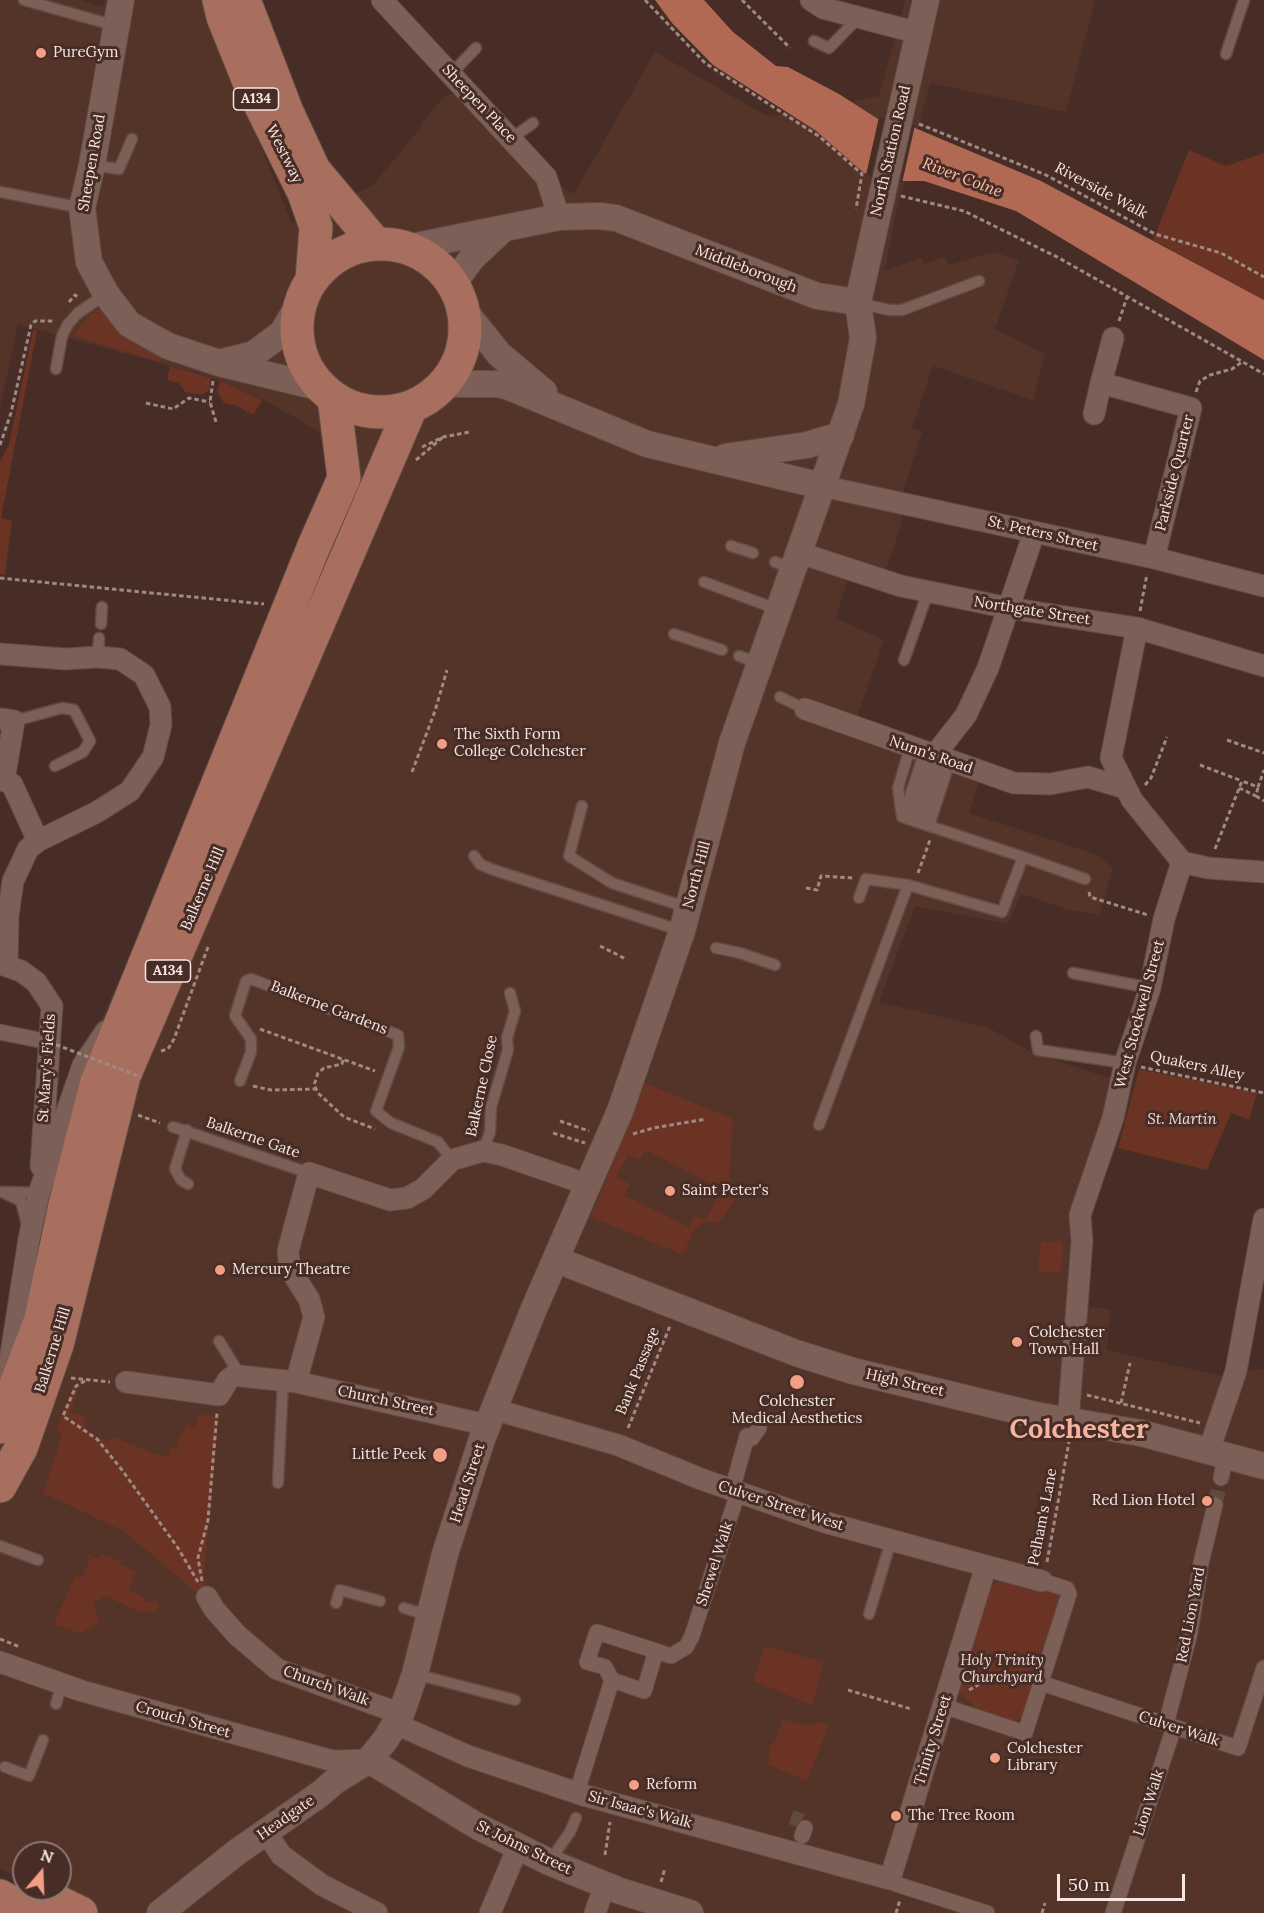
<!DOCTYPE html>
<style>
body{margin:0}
#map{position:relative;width:1264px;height:1913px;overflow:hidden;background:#472d25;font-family:Lora,serif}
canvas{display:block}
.north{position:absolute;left:12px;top:1841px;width:60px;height:60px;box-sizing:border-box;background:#472d25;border:2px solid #8d7770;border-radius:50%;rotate:19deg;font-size:16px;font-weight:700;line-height:24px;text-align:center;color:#f7e6e1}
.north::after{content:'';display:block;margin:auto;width:21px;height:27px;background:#f49e86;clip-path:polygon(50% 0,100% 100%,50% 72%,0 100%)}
.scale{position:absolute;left:1057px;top:1874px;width:128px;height:27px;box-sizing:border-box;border:3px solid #f7e6e1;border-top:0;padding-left:8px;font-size:18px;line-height:21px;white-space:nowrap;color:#f7e6e1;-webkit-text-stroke:4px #472d25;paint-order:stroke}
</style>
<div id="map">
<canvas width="1264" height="1913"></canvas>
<div class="north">N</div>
<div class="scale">50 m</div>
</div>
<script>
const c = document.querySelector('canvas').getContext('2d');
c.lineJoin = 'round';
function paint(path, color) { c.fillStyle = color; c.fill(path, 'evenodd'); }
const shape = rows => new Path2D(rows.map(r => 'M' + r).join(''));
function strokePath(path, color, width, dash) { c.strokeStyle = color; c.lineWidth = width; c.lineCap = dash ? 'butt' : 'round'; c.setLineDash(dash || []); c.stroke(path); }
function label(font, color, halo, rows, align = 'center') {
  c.font = font + ' Lora,serif'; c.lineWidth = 6; c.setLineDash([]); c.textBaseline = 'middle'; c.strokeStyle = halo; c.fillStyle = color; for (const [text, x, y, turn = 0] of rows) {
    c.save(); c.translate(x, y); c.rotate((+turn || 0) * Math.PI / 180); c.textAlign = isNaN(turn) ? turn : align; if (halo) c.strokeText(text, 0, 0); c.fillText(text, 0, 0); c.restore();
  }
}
const built = shape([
 [0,0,81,0,103,7,105,0,202,0,292,224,373,185,421,127,420,124,447,94,453,94,532,171,574,194,655,52,769,117,879,96,905,0,1095,0,1066,112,930,83,896,214,885,270,922,258,924,264,945,257,949,265,994,252,1019,260,995,329,1045,354,1033,400,933,366,912,428,922,432,904,489,901,525,881,585,849,575,836,618,884,640,852,732,980,778,969,813,1098,855,1113,868,1099,915,1069,910,1021,894,1008,924,915,906,879,1002,989,1028,1033,1053,1122,1082,1081,1215,1084,1306,1111,1310,1106,1350,1226,1377,1264,1368,1264,1913,92,1913,60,1889,60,1853,24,1853,24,1881,0,1869,0,1360,81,1062,184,841,322,512,328,462,318,431,268,402,210,377,18,324,0,409]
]);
const green = shape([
 [1189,150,1226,166,1264,153,1264,300,1153,240],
 [105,305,163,354,161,362,73,336,90,314],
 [33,330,37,331,1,518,12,521,5,575,0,574,0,461,9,445],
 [170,366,211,378,209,390,202,395,185,392,179,383,167,380],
 [220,381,262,400,253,415,237,406,224,403,217,392],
 [1139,1069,1257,1093,1249,1120,1231,1113,1207,1170,1118,1148],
 [645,1083,733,1119,729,1179,740,1192,723,1218,716,1223,705,1222,694,1229,683,1255,591,1217],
 [646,1150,710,1183,708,1189,719,1195,705,1221,695,1216,689,1227,624,1195,630,1184,616,1177,628,1155,640,1160],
 [1041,1241,1061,1242,1064,1247,1060,1273,1038,1271],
 [74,1385,78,1391,70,1412,86,1418,84,1423,88,1431,108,1442,113,1437,164,1457,170,1453,169,1446,176,1449,181,1433,183,1433,187,1425,194,1428,199,1414,219,1418,204,1576,205,1585,211,1595,204,1599,124,1531,43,1493,62,1435,56,1431],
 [85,1554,99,1559,102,1554,121,1561,120,1565,136,1571,129,1591,142,1596,146,1602,158,1601,157,1610,141,1613,106,1596,92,1603,100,1622,80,1634,54,1624,75,1575,82,1578,90,1559],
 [1013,1580,1062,1596,1025,1716,1014,1721,977,1709,958,1691,989,1590,998,1582],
 [765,1646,824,1662,812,1705,753,1681],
 [783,1719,803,1725,804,1722,809,1726,819,1722,829,1725,807,1781,768,1765,770,1744,774,1743]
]);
const water = shape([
 [655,0,704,0,733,32,776,66,788,67,839,94,878,119,915,128,1041,181,1264,300,1264,360,1016,211,924,181,904,181,864,173,815,130,713,65,672,23]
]);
const pier = shape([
 [879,117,915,125,902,183,866,175]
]);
const pedestrianTunnel = shape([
 [1215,1505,1221,1478],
 [791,1817,802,1821]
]);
const path = shape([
 [645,0,705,63,820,137,862,174,856,209],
 [742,0,790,48],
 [919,124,1046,175,1155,234,1221,253,1264,277],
 [901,196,964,211,1059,258,1264,374],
 [69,302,75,295,79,298],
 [1119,321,1127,297],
 [213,381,210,402,216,422],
 [1196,392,1200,381,1210,375,1232,369,1242,362],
 [146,403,173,409,189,398,210,402],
 [0,445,11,413,31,325,35,321,55,321],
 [422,447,443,437,470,432],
 [416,460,443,437],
 [0,578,264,604],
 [1140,611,1147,574],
 [1227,740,1264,753],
 [1200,765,1242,781],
 [412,772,435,711,447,670],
 [1145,785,1151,778,1167,737],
 [1239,788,1256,796,1258,787],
 [1256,796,1264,801],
 [1215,849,1242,781,1258,787,1264,770],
 [918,873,930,840],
 [806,888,817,890,821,876,854,878],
 [1089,892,1090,897,1148,915],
 [600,946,626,959],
 [260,1029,375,1071],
 [161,1051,168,1049,174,1039,208,947],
 [343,1060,342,1064,324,1068,318,1073,314,1085,318,1093,344,1117,375,1129],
 [1141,1067,1264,1093],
 [253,1086,271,1090,316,1089],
 [138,1115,160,1123],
 [560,1121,589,1131],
 [553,1133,585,1143],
 [633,1134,653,1128,706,1119],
 [71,1378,110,1382],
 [85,1381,76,1386,63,1416,97,1439,122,1470,178,1548,198,1582],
 [1087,1395,1200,1423],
 [1121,1403,1130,1363],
 [628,1428,670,1326],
 [1047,1562,1069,1442],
 [202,1581,198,1558,208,1520,217,1413],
 [0,1639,20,1647],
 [848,1690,911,1709],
 [969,1690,978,1685,986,1672],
 [605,1855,610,1822],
 [661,1882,665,1868],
 [896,1913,900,1900],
 [1042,1913,1045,1903]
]);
const service = shape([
 [24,0,116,26],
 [814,41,829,48,859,17],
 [1226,54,1244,0],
 [451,74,476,48],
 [511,139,533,123],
 [92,165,119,169,132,139],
 [0,192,82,208],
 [858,303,889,310,902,310,979,281],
 [56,369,62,336,68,324,78,313,106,294],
 [731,546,753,553],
 [775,562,794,569],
 [704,582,779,610],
 [101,624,102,607],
 [674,634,722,650],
 [739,656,759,663],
 [98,657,99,638],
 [904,660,928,592],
 [780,697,805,709],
 [14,721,62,708,74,710,90,741,83,752,55,766],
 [582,806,569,856,612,883,688,908],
 [904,815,924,753],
 [912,820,934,756],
 [920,823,942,758],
 [929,826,950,761],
 [474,856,480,864,491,869,682,931],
 [1023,857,1085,879],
 [859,898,866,879,908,885,1002,912,1023,857,902,817,898,788,910,748],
 [716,948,740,953,775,965],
 [1073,973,1150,988],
 [1036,1036,1038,1050,1125,1063],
 [240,1081,251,1052,251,1039,235,1016,246,981,251,979,398,1035,399,1047,376,1111,391,1123,438,1142,452,1160],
 [819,1125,908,885],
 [173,1127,309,1173],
 [187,1130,175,1169,181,1180,188,1184],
 [483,1151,490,1132,491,1107,508,1050,507,1038,515,1011,510,993],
 [2,1192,21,1201,27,1224],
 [6,1192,39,1193],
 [219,1341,240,1375],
 [278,1483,283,1382],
 [0,1546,38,1560],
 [336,1603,340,1590,380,1601],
 [404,1608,430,1616],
 [869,1614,891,1541],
 [415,1674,515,1700],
 [56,1704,62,1684],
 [5,1767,29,1776,43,1740],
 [549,1862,570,1832,576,1818]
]);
const pedestrian = shape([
 [0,1032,49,1042],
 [1221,1478,1226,1454],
 [732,1490,747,1436,752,1438,759,1428],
 [612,1680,605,1667,587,1662,597,1632,656,1651],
 [1041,1683,1238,1748,1264,1668],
 [943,1706,1025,1733,1069,1594,1067,1589,1042,1581],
 [1166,1724,1190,1633,1201,1563,1215,1505],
 [577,1792,612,1680,644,1691,656,1651,671,1656,686,1647,692,1636,738,1492],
 [802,1836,805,1828],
 [890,1879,896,1884,987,1913],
 [1113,1913,1174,1727]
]);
const minor = shape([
 [382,0,546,177,559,217],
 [811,0,823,8,919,33],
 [1113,338,1101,383,1191,408,1154,558],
 [1094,414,1101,383],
 [822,486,1154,558,1264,586],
 [800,553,901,586,1009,608,1137,628,1264,666],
 [1137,628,1111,758,1132,800,1182,862],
 [0,654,65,659,98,657,120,659,144,675,160,707,161,725,153,757,130,791,97,812,38,841,28,849,13,881,8,916,7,965],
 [805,709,1014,783,1050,784,1088,777,1125,788],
 [0,719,14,721,4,780],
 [934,756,966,715,988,668,1034,533],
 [0,779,12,784,38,841],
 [1182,862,1208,868,1264,872],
 [0,964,21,971,36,982,52,1006,41,1166],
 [7,1379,29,1239,39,1193,83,1065,106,1031],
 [126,1382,219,1395,228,1380,234,1375,240,1376,296,1382,487,1425],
 [296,1382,314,1317,309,1299,290,1269,288,1251,309,1173,390,1200,407,1198,423,1189,452,1160,483,1151,502,1155,589,1185],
 [493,1409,618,1445,701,1479,824,1522,1042,1581],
 [1068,1422,1082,1241,1080,1215,1113,1118,1125,1063,1150,988,1164,919,1182,862],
 [1209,1450,1236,1371,1264,1219],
 [207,1597,214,1609,237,1635,277,1669,401,1714],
 [0,1662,82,1691,333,1761,369,1760],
 [396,1724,468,1756,583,1795,890,1879,986,1566],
 [266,1832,281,1855,322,1885,377,1913],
 [490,1913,518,1847],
 [595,1913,605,1885]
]);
const tertiary = shape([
 [121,0,92,165,82,208,89,262,106,294,129,324,168,346,219,363,322,388],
 [406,248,559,217,599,216,616,218,817,296,858,302],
 [453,284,472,258,503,229],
 [463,309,499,354,544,392],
 [222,362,254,354,282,333,302,299],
 [444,384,497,384,509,387,647,444,822,486],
 [725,457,807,445,841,435],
 [557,1260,796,1353,853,1371,1035,1415,1141,1433,1264,1466],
 [369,1760,477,1826,549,1862,620,1891,690,1913],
 [160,1913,237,1852,320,1794,335,1781,369,1760,386,1739,401,1714,415,1674,445,1554,482,1439,533,1311,620,1111,682,931,732,743,851,404,863,338,858,302,926,0]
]);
const primary = shape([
 [219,0,223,17,250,84,304,193,316,227,312,279],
 [244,0,287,112,314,170,376,244],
 '297 328a84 84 0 1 1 168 0a84 84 0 1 1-168 0Z',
 [0,1427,41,1319,65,1205,97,1082,314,546,344,478,334,398],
 [0,1486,21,1448,57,1345,124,1076,411,407],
 [32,1889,81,1913],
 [0,1896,31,1913]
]);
const pathBridge = shape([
 [49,1042,141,1077]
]);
const markers = [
 [41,53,6,"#f49e86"],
 [442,744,6,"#f49e86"],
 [670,1191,6,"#f49e86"],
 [220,1270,6,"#f49e86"],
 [1017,1342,6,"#f49e86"],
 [797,1382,8,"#f49e86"],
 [440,1455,8,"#f49e86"],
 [1207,1501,6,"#f49e86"],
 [995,1758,6,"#f49e86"],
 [634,1785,6,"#f49e86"],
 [896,1816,6,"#f49e86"]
];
const shields = [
 [256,99,45],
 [168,971,45]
];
const shieldNames = [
 ["A134",256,99],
 ["A134",168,971]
];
const poiNames = [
 ["PureGym",53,53],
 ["The Sixth Form",454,735],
 ["College Colchester",454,752],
 ["Saint Peter's",682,1191],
 ["Mercury Theatre",232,1270],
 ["Colchester",1029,1333],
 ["Town Hall",1029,1350],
 ["Colchester",797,1402,"center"],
 ["Medical Aesthetics",797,1419,"center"],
 ["Little Peek",426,1455,"right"],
 ["Red Lion Hotel",1195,1501,"right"],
 ["Colchester",1007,1749],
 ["Library",1007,1766],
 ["Reform",646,1785],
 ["The Tree Room",908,1816]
];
const streetNames = [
 ["Sheepen Place",479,104,47],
 ["North Station Road",891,151,-77],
 ["Westway",284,154,63],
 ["Sheepen Road",92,163,-80],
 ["Riverside Walk",1101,191,28],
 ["Middleborough",746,269,21],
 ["Parkside Quarter",1175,473,-76],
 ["St. Peters Street",1043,534,13],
 ["Northgate Street",1032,611,9],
 ["Nunn's Road",931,755,19],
 ["North Hill",697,875,-75],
 ["Balkerne Hill",203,889,-67],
 ["Balkerne Gardens",329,1008,21],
 ["West Stockwell Street",1140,1014,-75],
 ["Quakers Alley",1197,1066,12],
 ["St Mary's Fields",47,1068,-86],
 ["Balkerne Close",482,1086,-78],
 ["Balkerne Gate",253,1138,19],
 ["Balkerne Hill",53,1350,-73],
 ["Bank Passage",638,1371,-68],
 ["High Street",905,1383,13],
 ["Church Street",386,1401,12],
 ["Head Street",468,1483,-72],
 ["Culver Street West",781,1506,18],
 ["Pelham's Lane",1043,1517,-79],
 ["Shewel Walk",715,1564,-72],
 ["Red Lion Yard",1191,1615,-79],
 ["Church Walk",326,1686,20],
 ["Crouch Street",183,1720,16],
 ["Culver Walk",1179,1729,18],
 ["Trinity Street",933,1740,-73],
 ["Lion Walk",1149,1803,-72],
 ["Sir Isaac's Walk",640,1810,15],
 ["Headgate",286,1818,-35],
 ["St Johns Street",524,1848,26]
];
const parkNames = [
 ["St. Martin",1182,1120],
 ["Holy Trinity",1002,1661],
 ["Churchyard",1002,1678]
];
const waterNames = [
 ["River Colne",962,178,21]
];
const townNames = [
 ["Colchester",1079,1430]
];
paint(built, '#543329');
paint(green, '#6a3323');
paint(water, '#b16954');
paint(pier, '#472d25');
strokePath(pedestrianTunnel, '#614941', 15, [15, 8]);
strokePath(service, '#614b45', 13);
strokePath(pedestrian, '#614b45', 17);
strokePath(minor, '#614b45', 23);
strokePath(tertiary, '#614b45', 28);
strokePath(primary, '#614b45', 35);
strokePath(path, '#9f8a83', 3, [4.5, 3]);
strokePath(service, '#7c5f56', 10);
strokePath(pedestrian, '#7c5f56', 15);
strokePath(minor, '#7c5f56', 21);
strokePath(tertiary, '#7c5f56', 26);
strokePath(primary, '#a86f5e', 33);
strokePath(pathBridge, '#9f8a83', 3, [4.5, 3]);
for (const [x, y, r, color] of markers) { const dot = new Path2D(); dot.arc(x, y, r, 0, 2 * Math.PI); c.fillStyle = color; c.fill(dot); strokePath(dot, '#472d25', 2); }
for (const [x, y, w] of shields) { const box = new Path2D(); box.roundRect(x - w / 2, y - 11, w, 22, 4.5); c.fillStyle = '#472d25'; c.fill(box); strokePath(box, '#f7e6e1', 1.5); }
label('bold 14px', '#f7e6e1', null, shieldNames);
label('15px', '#f7e6e1', '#472d25', poiNames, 'left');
label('15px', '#f7e6e1', '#472d25', streetNames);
label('italic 15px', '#f0dbd4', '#472d25', parkNames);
label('italic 16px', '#fdbfad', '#472d25', waterNames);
label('bold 27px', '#f5b4a2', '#472d25', townNames);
</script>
